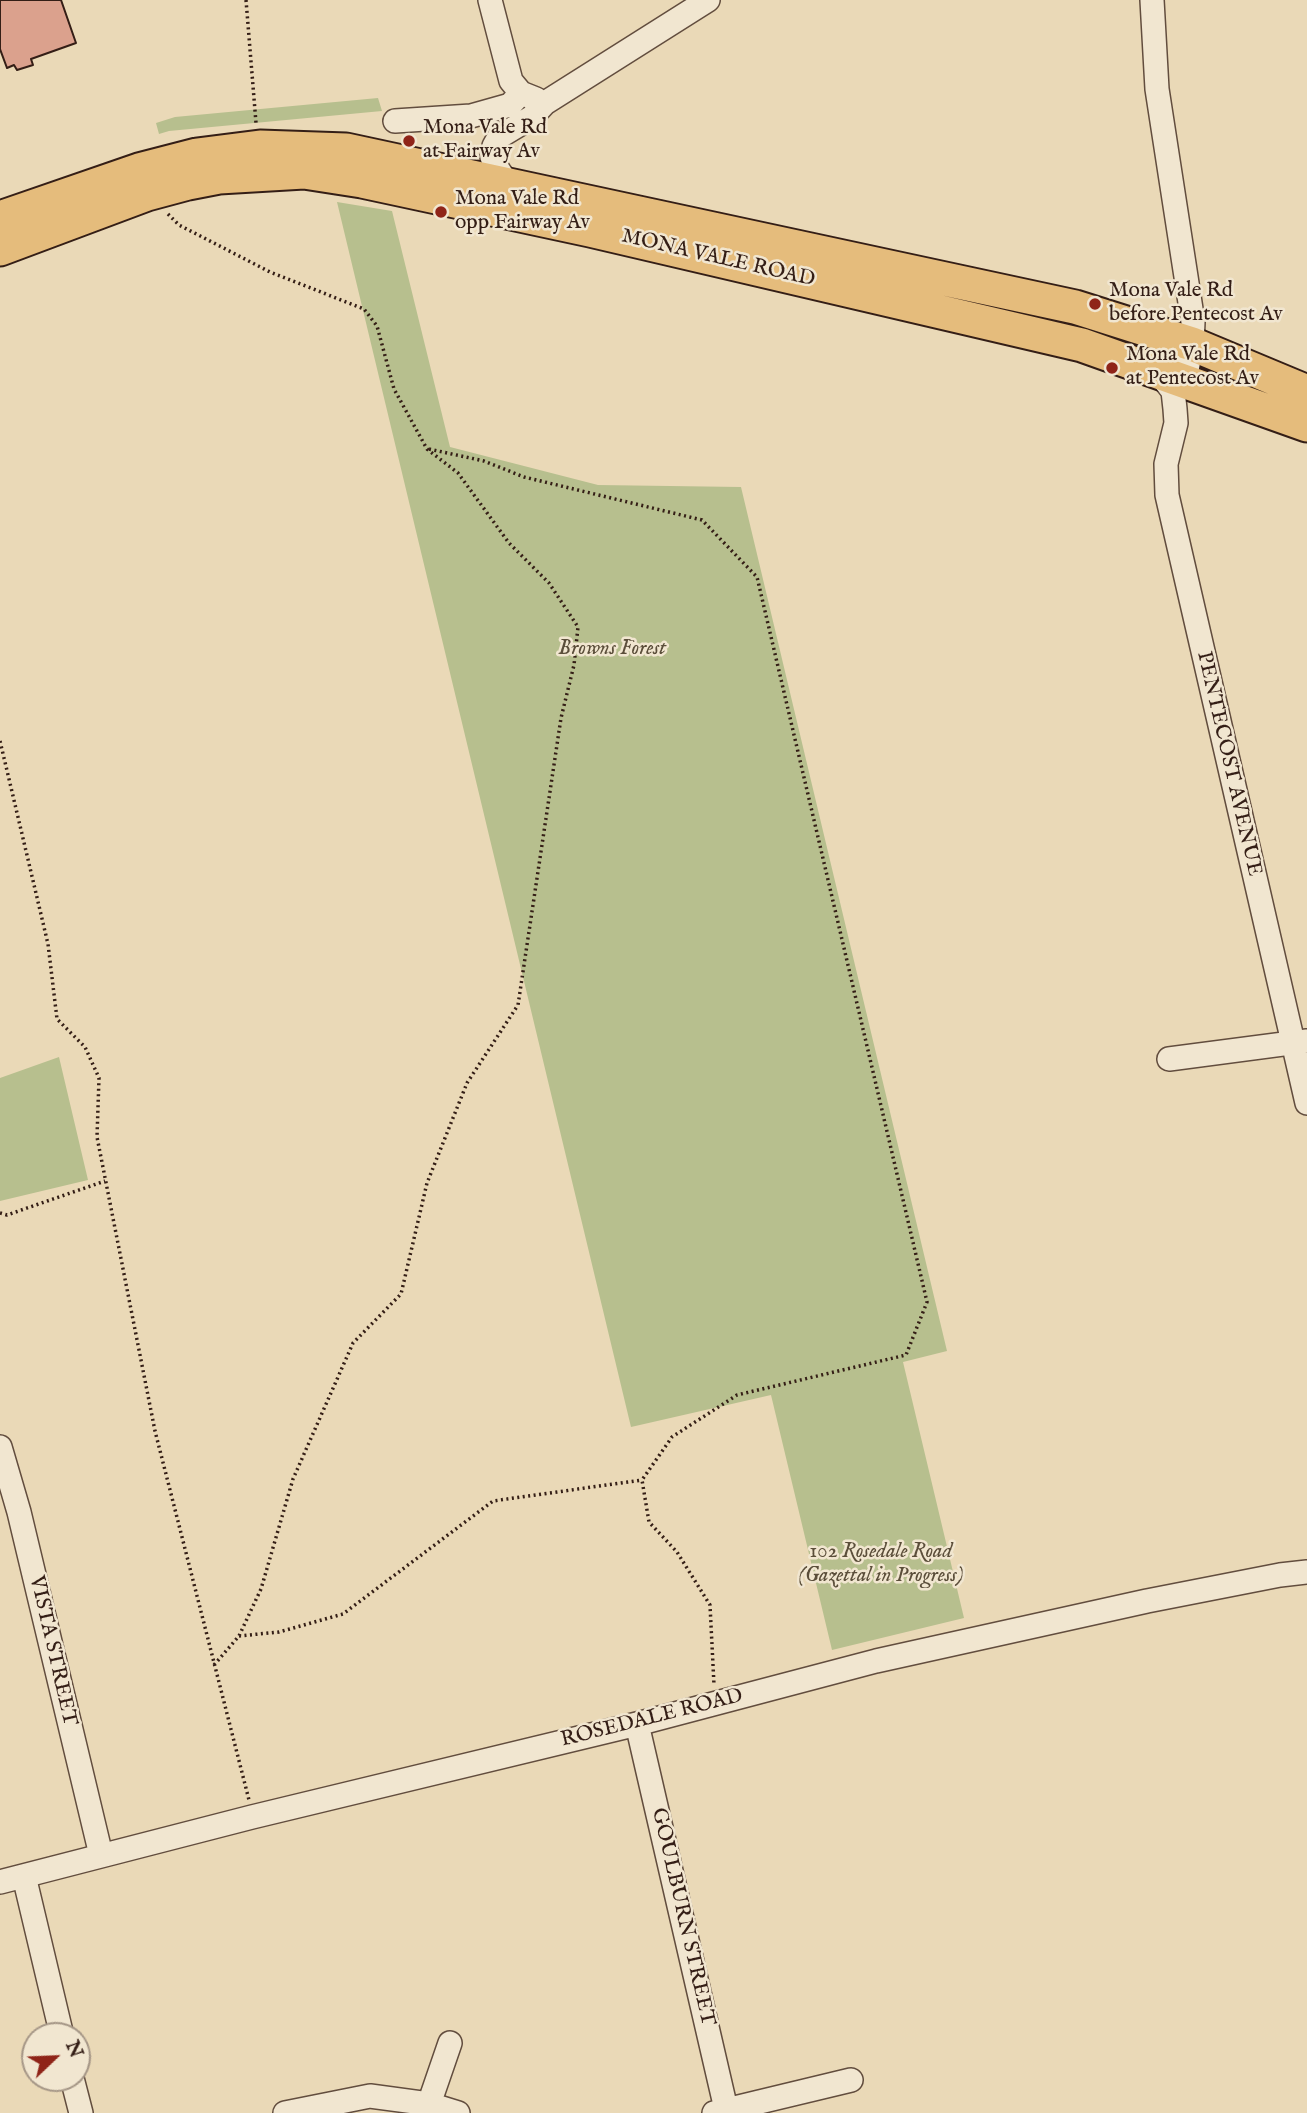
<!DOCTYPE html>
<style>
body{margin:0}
#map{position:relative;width:1307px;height:2113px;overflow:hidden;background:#ead9b7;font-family:"IM FELL English",serif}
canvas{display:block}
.north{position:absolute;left:21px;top:2022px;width:70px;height:70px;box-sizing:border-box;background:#f1e6d0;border:2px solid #a59686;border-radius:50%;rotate:67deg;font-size:19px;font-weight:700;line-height:28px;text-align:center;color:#341e16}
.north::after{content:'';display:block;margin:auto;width:24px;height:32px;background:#8f2418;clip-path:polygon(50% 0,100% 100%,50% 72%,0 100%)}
</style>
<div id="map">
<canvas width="1307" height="2113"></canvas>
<div class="north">N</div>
</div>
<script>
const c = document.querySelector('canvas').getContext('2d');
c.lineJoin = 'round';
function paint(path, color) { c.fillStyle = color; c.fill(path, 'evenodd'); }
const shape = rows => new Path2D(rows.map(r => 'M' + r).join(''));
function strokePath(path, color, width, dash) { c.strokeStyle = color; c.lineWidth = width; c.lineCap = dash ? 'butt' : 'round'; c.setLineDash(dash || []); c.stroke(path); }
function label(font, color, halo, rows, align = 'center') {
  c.font = font + ' "IM FELL English",serif'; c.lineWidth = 5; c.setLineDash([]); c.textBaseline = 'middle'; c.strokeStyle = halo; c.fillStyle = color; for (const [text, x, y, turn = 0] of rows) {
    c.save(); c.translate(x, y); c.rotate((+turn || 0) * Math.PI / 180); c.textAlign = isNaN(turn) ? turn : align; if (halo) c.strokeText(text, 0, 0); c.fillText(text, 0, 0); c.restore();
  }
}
const green = shape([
 [378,98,382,111,169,131,159,134,156,123,175,117],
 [337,202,392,211,450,447,598,485,741,487,947,1351,903,1362,964,1618,832,1650,771,1395,631,1427],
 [59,1057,88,1180,0,1201,0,1078]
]);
const building = shape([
 [0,0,61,0,76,43,31,59,33,65,17,70,14,65,7,68,0,49,0,0]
]);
const path = shape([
 [246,0,256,123],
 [168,214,179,225,270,272,364,309,377,326,394,389,427,449,458,473,509,543,549,583,578,627,574,665,561,718,518,1005,467,1083,427,1183,401,1294,353,1343,293,1479,261,1589,239,1636,214,1665],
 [429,449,484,461,524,477,702,520,757,577,927,1302,906,1355,737,1395,672,1437,642,1480,649,1522,677,1552,710,1605,714,1685],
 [0,741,48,944,57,1019,85,1047,99,1078,97,1137,155,1431,249,1800],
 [0,1213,7,1215,105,1181],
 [239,1636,279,1632,343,1614,493,1501,642,1480]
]);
const minor = shape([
 [490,0,511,81,521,93,536,99],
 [1152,0,1157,89,1193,322,1192,344,1185,380],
 [395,121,471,116,510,105,521,93],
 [509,186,495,165,492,157,494,146,499,137,532,117,545,103,708,0],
 [1158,372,1173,391,1175,409,1176,423,1166,464,1167,495,1307,1103],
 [1169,1059,1307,1041],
 [0,1447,19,1512,101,1855],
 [637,1724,726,2109],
 [24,1876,62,2036],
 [0,1882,252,1817,637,1724,876,1661,1147,1601,1280,1575,1307,1572],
 [72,2078,81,2113],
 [429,2104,450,2043],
 [285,2113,370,2096,429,2104,458,2113],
 [714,2113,851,2080]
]);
const highway = shape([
 [0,218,139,170,197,155,260,147,346,150,1075,307,1192,344,1307,392],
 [0,249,147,194,188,183,219,177,304,172,362,181,590,230,1082,345,1307,425]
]);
const markers = [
 [409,141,7,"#8f2418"],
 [441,212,7,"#8f2418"],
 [1095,304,7,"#8f2418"],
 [1112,368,7,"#8f2418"]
];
const poiNames = [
 ["Mona Vale Rd",423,129],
 ["at Fairway Av",423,153],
 ["Mona Vale Rd",455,200],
 ["opp Fairway Av",455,224],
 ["Mona Vale Rd",1109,292],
 ["before Pentecost Av",1109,316],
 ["Mona Vale Rd",1126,356],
 ["at Pentecost Av",1126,380]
];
const streetNames = [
 ["MONA VALE ROAD",718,259,13],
 ["PENTECOST AVENUE",1228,764,77],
 ["VISTA STREET",52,1651,77],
 ["ROSEDALE ROAD",652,1719,-14],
 ["GOULBURN STREET",682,1917,77]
];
const parkNames = [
 ["Browns Forest",612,650],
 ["102 Rosedale Road",881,1553],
 ["(Gazettal in Progress)",881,1577]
];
paint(green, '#b7bf8e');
paint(building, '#dba18d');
strokePath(building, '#341e16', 2);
strokePath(minor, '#624d3e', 26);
strokePath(highway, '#341e16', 37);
strokePath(path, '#341e16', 3.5, [2, 3.5]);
strokePath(minor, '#f1e6d0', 23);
strokePath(highway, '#e5bc7c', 33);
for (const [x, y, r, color] of markers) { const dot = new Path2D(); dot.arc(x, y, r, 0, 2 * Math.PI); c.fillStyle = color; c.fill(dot); strokePath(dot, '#f1e6d0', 2.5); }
label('21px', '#341e16', '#f1e6d0', poiNames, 'left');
label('21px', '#341e16', '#f1e6d0', streetNames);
label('italic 21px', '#5b4e3a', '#f1e6d0', parkNames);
</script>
